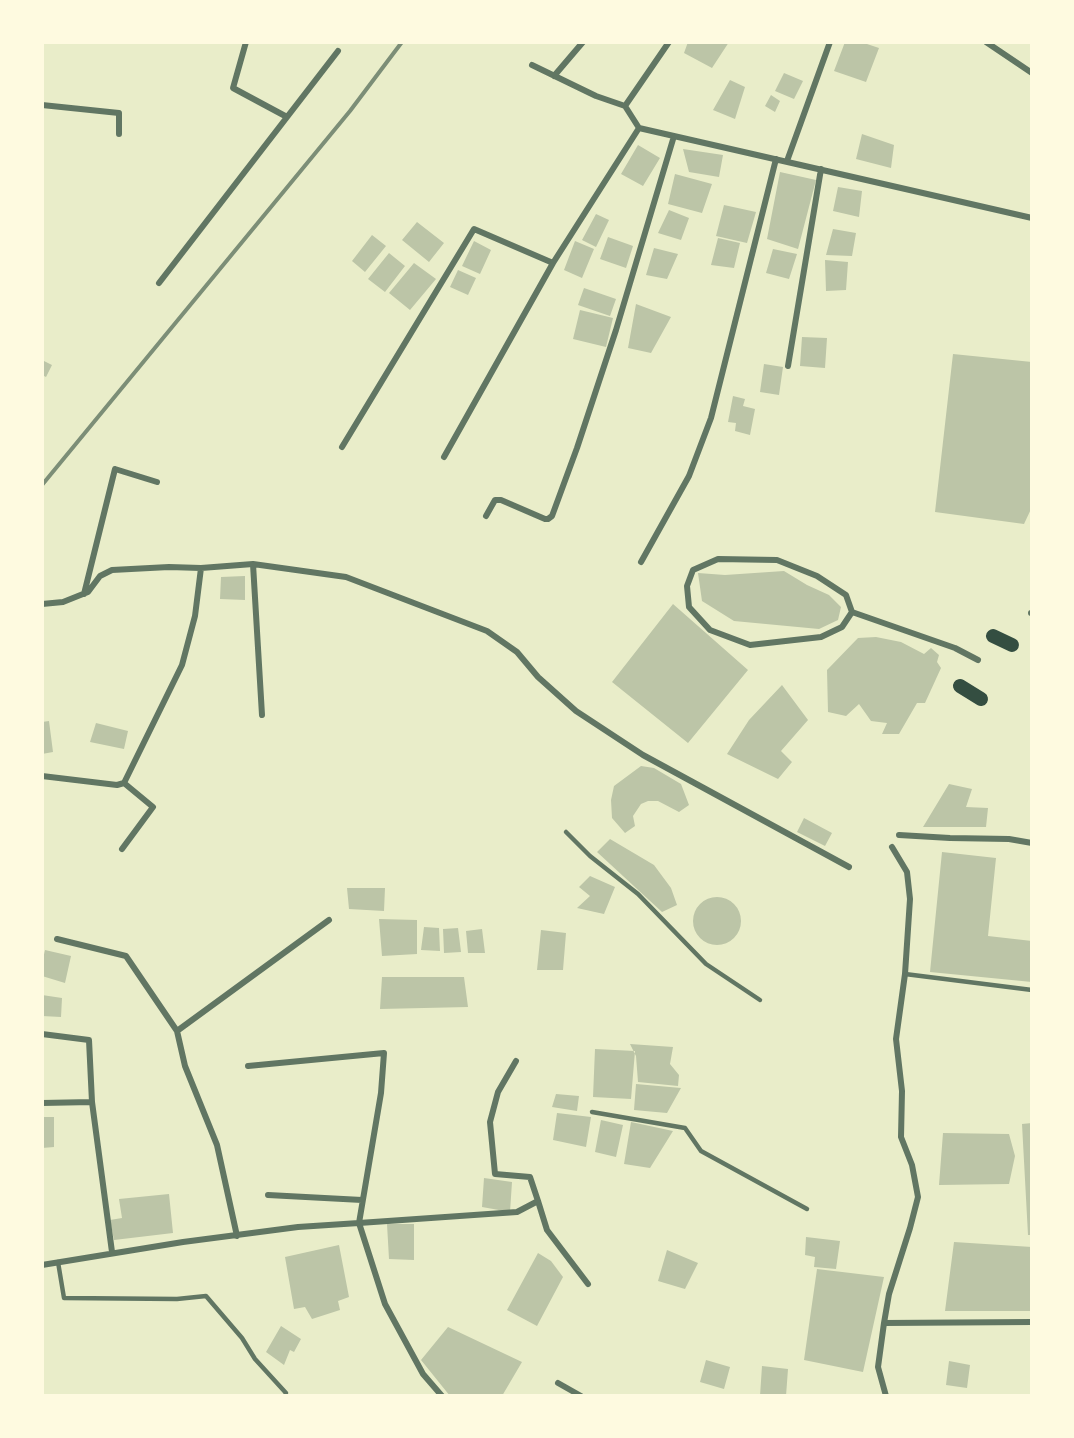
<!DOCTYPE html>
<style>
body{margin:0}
#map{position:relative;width:1074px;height:1438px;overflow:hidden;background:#e9edc9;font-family:Montserrat,sans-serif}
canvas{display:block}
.frame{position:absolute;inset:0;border:44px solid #fefae0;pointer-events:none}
</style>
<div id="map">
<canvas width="1074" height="1438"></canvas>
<div class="frame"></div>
</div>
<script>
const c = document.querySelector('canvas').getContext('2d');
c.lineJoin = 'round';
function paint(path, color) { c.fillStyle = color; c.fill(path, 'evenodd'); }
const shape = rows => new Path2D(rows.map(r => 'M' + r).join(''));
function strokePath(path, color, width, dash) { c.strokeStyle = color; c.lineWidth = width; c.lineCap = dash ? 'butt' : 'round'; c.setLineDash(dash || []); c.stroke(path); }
const building = shape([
 [688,42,729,42,712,68,684,53],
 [845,42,861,42,879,48,866,82,834,71],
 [784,73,803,81,794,99,775,91],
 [730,80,745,87,735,119,713,110],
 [771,95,780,101,775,112,765,106],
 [862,134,894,145,891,168,856,159],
 [638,145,660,158,643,186,621,174],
 [683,149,723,155,719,177,689,172],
 [780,172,816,180,798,249,767,239],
 [675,174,712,184,702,213,668,204],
 [838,187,862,191,859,217,833,211],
 [724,205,756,212,747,243,716,236],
 [669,210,689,218,681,240,658,233],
 [596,214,609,220,596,247,582,240],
 [417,222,444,243,429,262,402,240],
 [833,229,856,233,852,256,826,255],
 [372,235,386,246,365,272,352,261],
 [608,237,633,246,626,268,600,259],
 [718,238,740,243,734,268,711,265],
 [474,241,491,250,480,274,462,266],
 [575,241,594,249,582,278,564,270],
 [654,248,678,254,667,279,646,275],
 [773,249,797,254,789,279,766,273],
 [389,253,405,266,385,292,368,279],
 [825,260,848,262,846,290,826,291],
 [414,263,436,279,410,310,389,293],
 [458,270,476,278,468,295,450,287],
 [584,288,616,299,610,316,578,305],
 [636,304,671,317,651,353,628,348],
 [580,310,613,318,606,347,573,339],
 [802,337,827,338,825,368,800,366],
 [953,354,1032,362,1032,507,1024,524,935,512],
 [42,360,52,365,46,377,42,375],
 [764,364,783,367,779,395,760,392],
 [733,396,745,399,743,406,755,409,750,435,735,431,736,423,728,422],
 [784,571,807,585,829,595,841,607,838,620,819,629,734,621,702,601,698,573,725,575],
 [245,576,245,600,220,599,221,577],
 [673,604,748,670,688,743,612,682],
 [876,637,901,642,924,654,931,648,939,655,937,662,941,668,925,703,917,703,899,734,882,734,887,723,871,721,859,704,846,716,828,712,827,670,858,638],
 [782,685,808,720,781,751,792,762,778,779,727,754,749,720],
 [49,721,53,752,42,754,42,722],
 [96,723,128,731,124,749,90,742],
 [641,766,654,768,681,784,689,805,679,812,658,801,648,801,641,804,633,816,635,826,625,833,612,818,611,800,614,786],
 [949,784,972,789,966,807,988,808,986,827,923,827],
 [804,818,832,833,825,846,797,832],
 [610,839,654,865,671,888,677,905,662,912,597,852],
 [942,852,996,858,988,936,1032,941,1032,982,930,972],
 [590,876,615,887,604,914,577,908,590,896,579,887],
 [347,888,385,888,384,911,349,909],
 '693 921a24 24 0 1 1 48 0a24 24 0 1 1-48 0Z',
 [379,919,417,920,417,954,382,956],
 [424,927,439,928,440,951,421,950],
 [458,928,461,952,444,953,443,929],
 [482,929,485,953,468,953,466,931],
 [541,930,566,933,563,970,537,970],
 [45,950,71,956,65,983,42,976,42,963],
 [382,977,464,977,468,1007,380,1009],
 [42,995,62,998,61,1017,42,1016],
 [630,1044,673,1047,670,1064,679,1075,678,1086,638,1082,636,1056],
 [595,1049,635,1051,631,1099,593,1097],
 [636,1084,681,1088,667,1113,634,1110],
 [556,1094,579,1096,577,1111,552,1107],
 [557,1113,591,1117,586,1147,553,1140],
 [42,1117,54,1117,54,1147,42,1148],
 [601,1120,623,1125,616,1157,595,1152],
 [631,1122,673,1131,650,1168,624,1164],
 [1032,1123,1032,1235,1028,1235,1022,1124],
 [943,1133,1009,1134,1015,1156,1009,1184,939,1185],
 [484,1178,512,1182,510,1212,482,1207],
 [169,1194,173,1233,114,1240,110,1220,122,1218,119,1199],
 [387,1224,414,1224,414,1260,389,1259],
 [806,1237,840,1241,836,1269,814,1267,815,1257,805,1255],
 [954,1242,1032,1247,1032,1311,945,1311],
 [339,1245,349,1297,338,1301,340,1310,312,1319,305,1307,294,1309,285,1257],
 [667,1250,698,1263,685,1289,658,1281],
 [538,1253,551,1261,563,1277,537,1326,507,1310],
 [817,1269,884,1277,863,1372,804,1360],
 [281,1326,301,1339,294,1352,290,1350,284,1365,266,1352],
 [448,1327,522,1362,502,1396,450,1396,421,1360],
 [706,1360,730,1367,724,1389,700,1382],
 [949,1361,970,1365,967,1388,946,1385],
 [762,1366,788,1369,786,1396,760,1396]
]);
const service = shape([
 [566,832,590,856,638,894,706,964,760,1000],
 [905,974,1032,990],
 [592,1112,685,1128,701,1151,807,1209],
 [58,1262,64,1298,177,1299,206,1296,242,1338,255,1359,286,1393,285,1396]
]);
const minor = shape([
 [246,42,233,88,287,117],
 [986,42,1032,73],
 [532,65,596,96,625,106,639,128],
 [554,76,583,42],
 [42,105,119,113,119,134],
 [625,106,669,42],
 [787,161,830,42],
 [159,283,338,51],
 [788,366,821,169],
 [342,447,474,229,553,263,639,128,1032,218],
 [444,457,553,263],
 [486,516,495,500,501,500,545,519,548,519,552,516,577,448,616,330,674,136],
 [641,562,689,476,711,418,776,159],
 [253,564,262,715],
 [84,594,115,469,157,482],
 [42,604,63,602,88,592,100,576,112,570,169,567,201,568],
 [852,612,842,627,821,637,750,645,710,630,689,607,687,586,693,570,718,559,777,560,817,576,846,595,852,612,955,648,978,660],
 [1031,613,1032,613],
 [42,776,117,785,124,783,182,665,195,616,201,568,253,564,346,577,487,631,517,652,538,677,576,711,643,755,849,867],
 [899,835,950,838,1009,839,1032,843],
 [122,849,153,807,124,783],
 [57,939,126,956,177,1031,185,1066,217,1145,237,1236],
 [177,1031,329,920],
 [42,1034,89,1040,92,1102,112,1252],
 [516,1061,498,1092,490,1122,495,1174,530,1177,538,1201],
 [248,1066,384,1053,381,1093,359,1223,517,1212,538,1201,547,1230,588,1284],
 [42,1103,92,1102],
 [268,1195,362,1200],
 [42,1265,183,1242,298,1227,359,1223,385,1304,423,1374,442,1396],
 [884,1323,1032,1322],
 [558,1383,581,1396],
 [886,1396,878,1367,884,1323,889,1294,910,1228,918,1197,912,1165,901,1137,902,1091,896,1039,905,974,910,899,907,872,892,847]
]);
const trunk = shape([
 [993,636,1012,645],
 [960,686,981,699]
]);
const rail = shape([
 [42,485,350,111,402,42]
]);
paint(building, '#bcc5a7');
strokePath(service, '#617663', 4.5);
strokePath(minor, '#617663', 6);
strokePath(trunk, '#344e41', 14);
strokePath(rail, '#7c8e77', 4);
</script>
